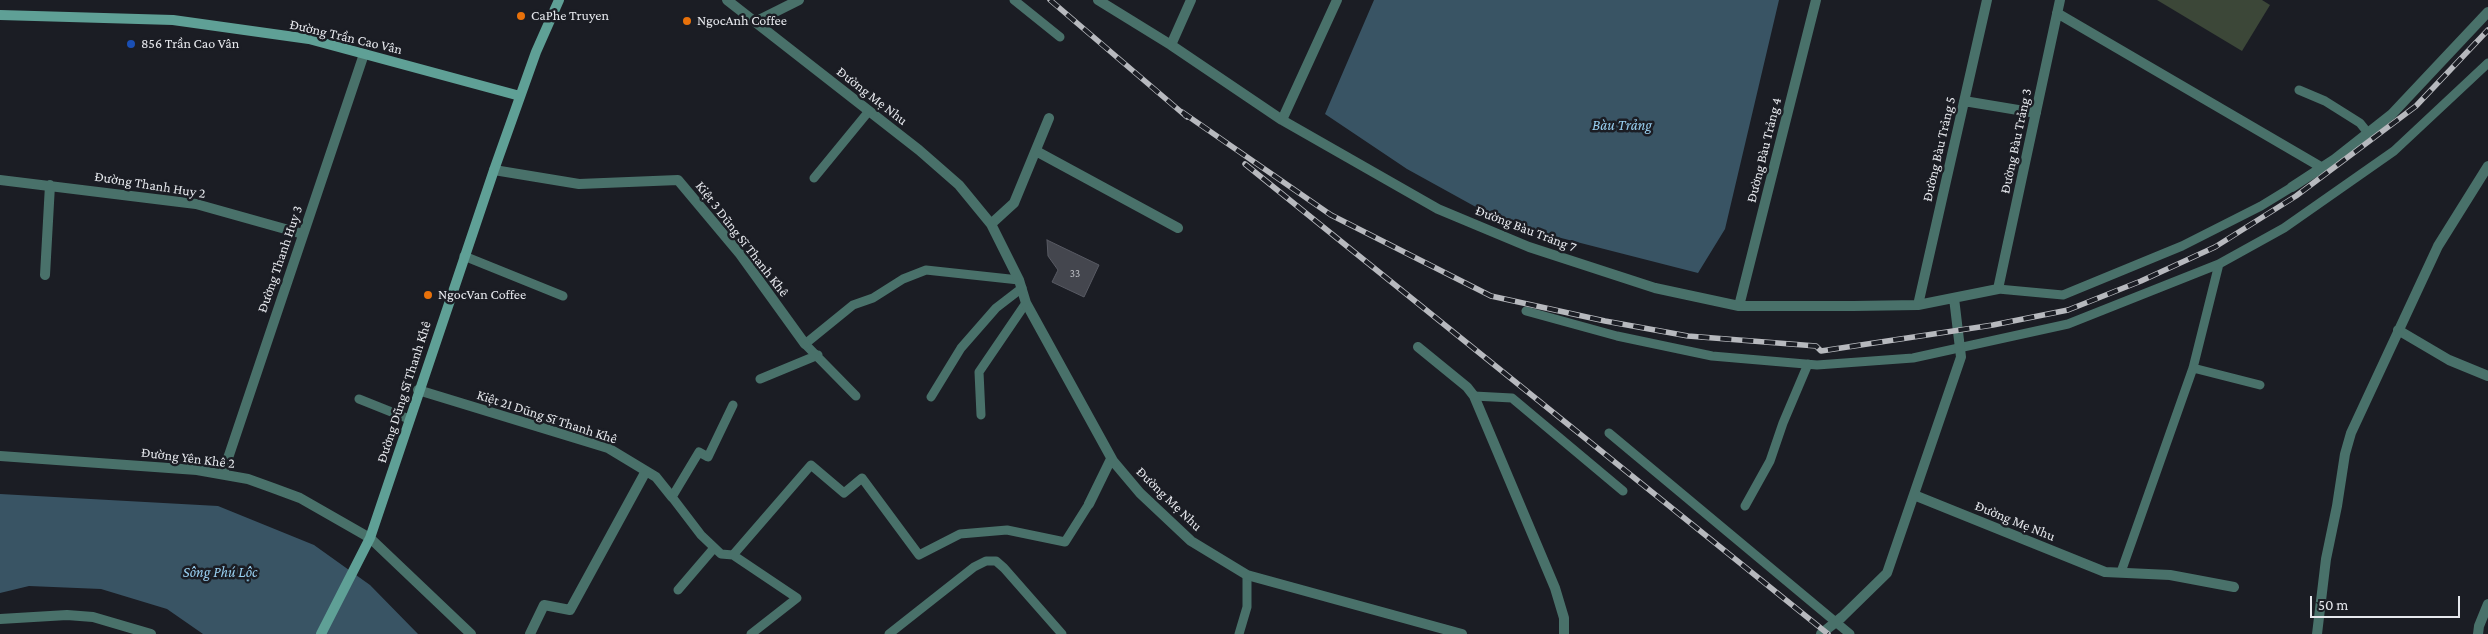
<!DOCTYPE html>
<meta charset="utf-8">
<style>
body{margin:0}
#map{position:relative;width:2488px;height:634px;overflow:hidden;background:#1b1d24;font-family:"Crimson Pro",serif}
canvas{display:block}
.scale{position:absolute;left:2310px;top:596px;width:150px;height:22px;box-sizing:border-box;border:2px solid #e6e8ed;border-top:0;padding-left:6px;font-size:15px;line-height:18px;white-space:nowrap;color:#e6e8ed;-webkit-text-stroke:4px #1b1d24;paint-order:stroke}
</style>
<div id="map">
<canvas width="2488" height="634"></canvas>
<div class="scale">50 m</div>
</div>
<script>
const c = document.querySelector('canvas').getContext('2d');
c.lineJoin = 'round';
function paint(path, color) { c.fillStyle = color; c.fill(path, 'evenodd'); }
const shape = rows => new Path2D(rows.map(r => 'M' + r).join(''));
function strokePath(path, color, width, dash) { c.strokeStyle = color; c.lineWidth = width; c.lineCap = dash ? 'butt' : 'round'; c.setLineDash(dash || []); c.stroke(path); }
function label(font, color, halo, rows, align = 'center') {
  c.font = font + ' "Crimson Pro",serif'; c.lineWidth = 5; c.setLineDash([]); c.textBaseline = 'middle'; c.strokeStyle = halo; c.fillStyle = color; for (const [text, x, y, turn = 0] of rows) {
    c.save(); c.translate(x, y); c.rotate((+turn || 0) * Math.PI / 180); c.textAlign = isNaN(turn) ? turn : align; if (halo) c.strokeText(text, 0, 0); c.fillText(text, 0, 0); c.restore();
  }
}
const green = shape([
 [2157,0,2262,0,2270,5,2242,51]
]);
const water = shape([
 [1374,0,1779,0,1725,229,1698,273,1522,228,1494,217,1407,169,1325,114],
 [0,494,218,506,314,545,370,585,418,634,203,634,167,609,101,589,29,586,0,593]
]);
const building = shape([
 [1047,240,1099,265,1084,297,1052,282,1058,270,1048,256,1047,240]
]);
const lane = shape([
 [1014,0,1060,37],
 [2299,90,2325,101,2360,123,2368,133],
 [814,178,869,111],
 [464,256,563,296],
 [1998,289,2063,295,2182,246,2261,206,2292,187],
 [1526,311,1617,336,1712,356,1817,365,1913,358,2068,324,2219,264,2284,228,2394,151,2488,63],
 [2193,368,2260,385],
 [760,379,818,355],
 [856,396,805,344,853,305,873,298,903,279,926,270,1019,280],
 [1474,396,1512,398,1623,491],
 [931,397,961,348,996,308,1022,288],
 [359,399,409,419],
 [733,405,708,457,699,452,672,497,701,535,721,554,733,555,797,598,751,634],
 [981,415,979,372,1026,303],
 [1609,433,1850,634],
 [1745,506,1770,461,1783,423,1808,364],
 [733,555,811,465,844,493,862,478,919,555,960,534,1007,530,1065,542,1089,504],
 [2121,572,2193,368,2219,264],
 [678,590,714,548],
 [889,634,974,567,986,561,996,561,1004,568,1062,634],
 [1239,634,1247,607,1247,575]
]);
const street = shape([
 [727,0,919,150,959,185,991,224,1019,280,1026,303,1113,461,1140,493,1191,541,1247,575,1462,634],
 [1098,0,1171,45,1282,120,1438,209,1529,247,1655,288,1739,306,1853,306,1918,305,1998,289,2060,0],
 [2057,13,2321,167],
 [755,22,799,0],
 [1171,45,1191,0],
 [1964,101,2036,113],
 [1282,120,1337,0],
 [1036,151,1178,228],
 [494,170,579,184,678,180,740,254,805,344],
 [0,180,196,204,303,234],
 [2292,187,2335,159,2392,114,2488,12],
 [991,224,1014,203,1049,118],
 [45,275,50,185],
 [1918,305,1987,0],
 [1739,306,1816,0],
 [2398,330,2449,360,2488,376],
 [1418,347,1467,387,1474,396,1555,588,1564,618,1564,634],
 [418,390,608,448,656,477,672,497],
 [0,456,197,470,248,479,273,488,300,498,370,538,471,634],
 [223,473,364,54],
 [1914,495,2105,572,2170,575,2234,587],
 [1089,504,1111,459],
 [0,619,67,615,93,617,151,634],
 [530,634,544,605,570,610,646,471],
 [1821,634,1842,617,1887,573,1961,357,1954,298],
 [2317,634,2326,559,2337,506,2345,454,2351,433,2438,246,2488,166],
 [2478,634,2479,626,2488,604]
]);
const secondary = shape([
 [0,15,173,20,309,39,520,96],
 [321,634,370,538,494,170,536,52,559,0]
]);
const rail = shape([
 [1050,0,1187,117],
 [1182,112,1331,215,1491,296,1605,321,1688,336,1816,346,1821,351,1993,325,2068,310,2141,281,2215,247,2296,196,2416,106,2488,30],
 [1245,164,1828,634]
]);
const markers = [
 [521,16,5,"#e8710a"],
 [687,21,5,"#e8710a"],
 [131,44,5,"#1a4fb4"],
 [428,295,5,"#e8710a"]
];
const numberNames = [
 ["33",1075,274]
];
const poiNames = [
 ["CaPhe Truyen",531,16],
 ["NgocAnh Coffee",697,21],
 ["856 Trần Cao Vân",141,44],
 ["NgocVan Coffee",438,295]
];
const streetNames = [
 ["Đường Trần Cao Vân",346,37,13],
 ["Đường Mẹ Nhu",872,96,38],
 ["Đường Bàu Trảng 3",2016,141,-78],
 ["Đường Bàu Trảng 5",1939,149,-77],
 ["Đường Bàu Trảng 4",1764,150,-76],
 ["Đường Thanh Huy 2",150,185,9],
 ["Đường Bàu Trảng 7",1526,229,21],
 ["Kiệt 3 Dũng Sĩ Thanh Khê",742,239,52],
 ["Đường Thanh Huy 3",280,259,-71],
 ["Đường Dũng Sĩ Thanh Khê",404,392,-72],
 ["Kiệt 21 Dũng Sĩ Thanh Khê",547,417,18],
 ["Đường Yên Khê 2",188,458,7],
 ["Đường Mẹ Nhu",1169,499,44],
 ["Đường Mẹ Nhu",2015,521,22]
];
const waterNames = [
 ["Bàu Trảng",1622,125],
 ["Sông Phú Lộc",220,572]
];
paint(green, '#3c4738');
paint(water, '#395464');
paint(building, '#44464e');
strokePath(building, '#585a63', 1);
strokePath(lane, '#49716a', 9);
strokePath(street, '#49716a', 10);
strokePath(secondary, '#5fa096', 10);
strokePath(rail, '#b7b9be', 5.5);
strokePath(rail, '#1b1d24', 4, [11]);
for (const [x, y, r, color] of markers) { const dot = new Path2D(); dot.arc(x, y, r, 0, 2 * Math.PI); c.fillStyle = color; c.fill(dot); strokePath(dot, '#1b1d24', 2); }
label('11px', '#bec0c5', null, numberNames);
label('14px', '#e6e8ed', '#1b1d24', poiNames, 'left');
label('14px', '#e6e8ed', '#1b1d24', streetNames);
label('italic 15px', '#97cdee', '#1b1d24', waterNames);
</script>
